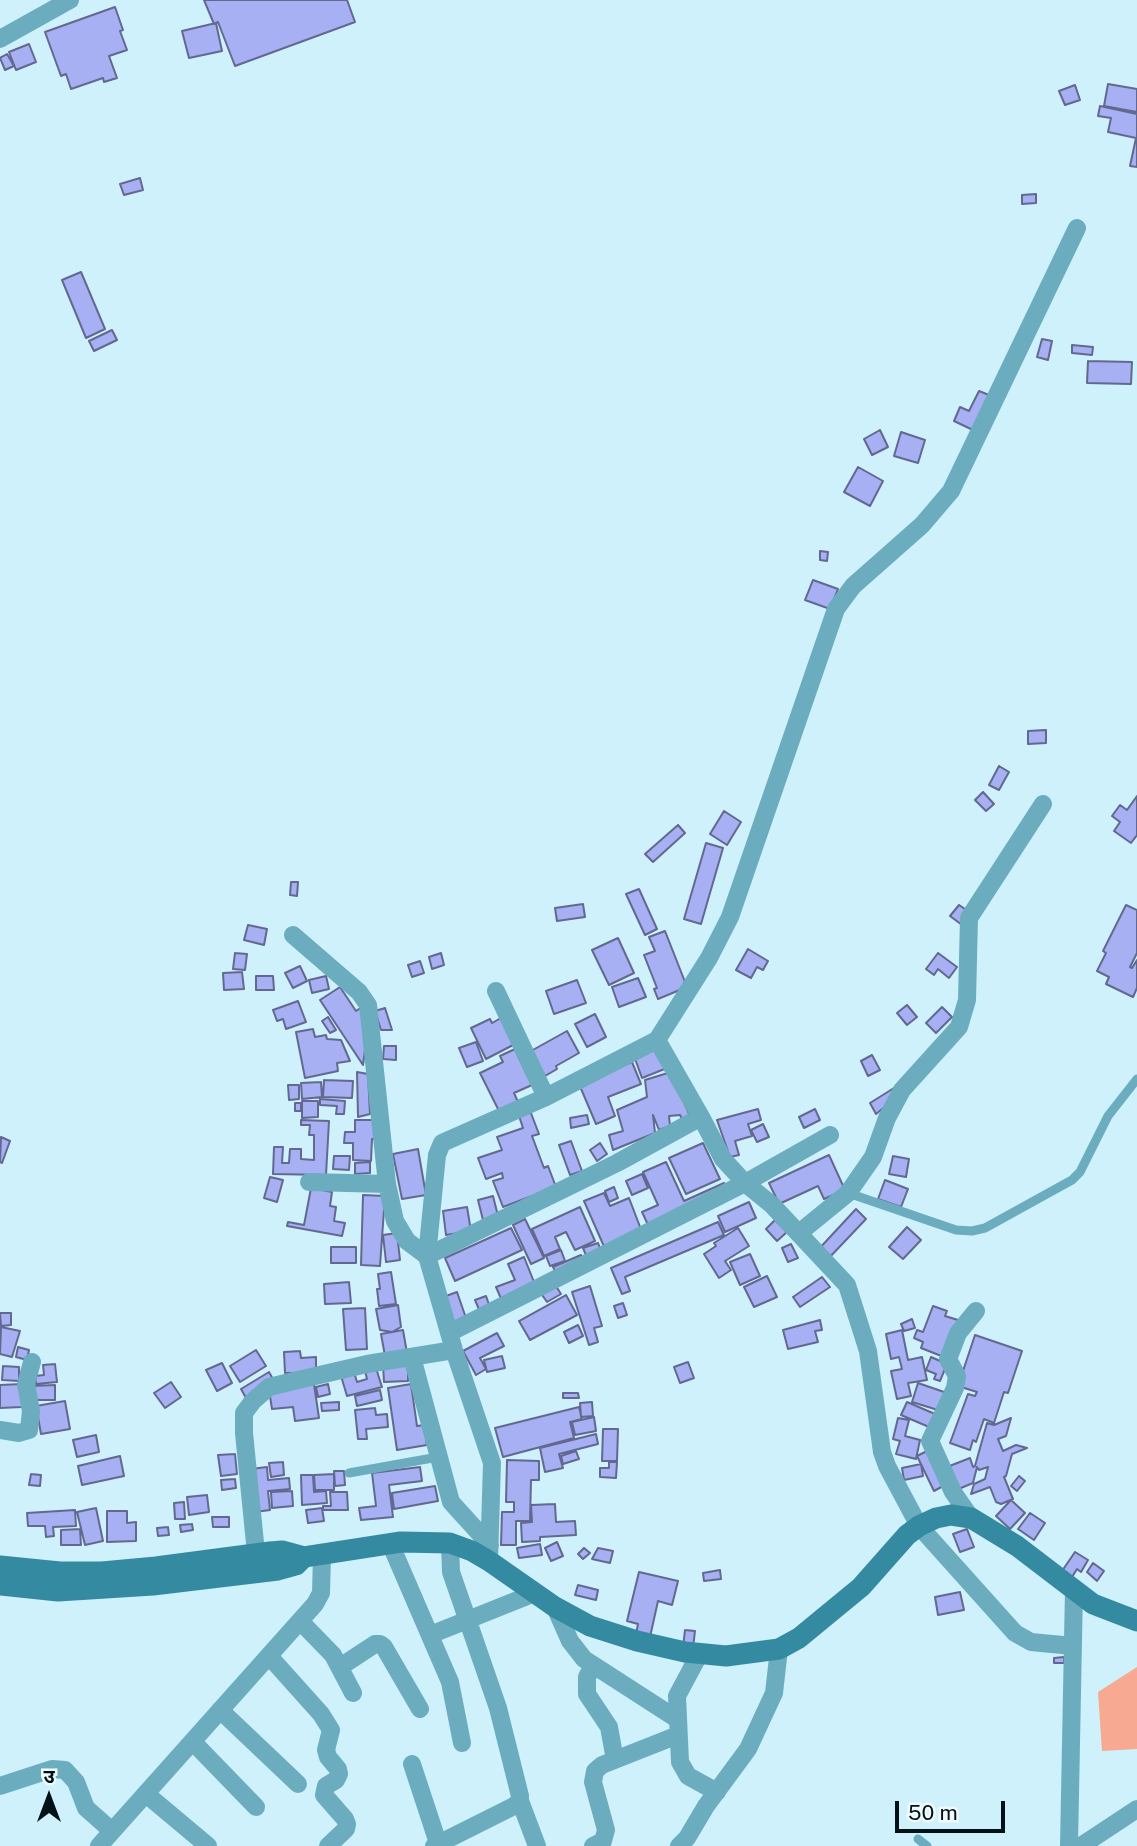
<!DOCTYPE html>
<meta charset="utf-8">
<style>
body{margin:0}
#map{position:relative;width:1137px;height:1846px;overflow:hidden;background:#cff1fb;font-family:"Public Sans","Noto Sans Devanagari",sans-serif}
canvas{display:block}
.north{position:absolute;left:14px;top:1762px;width:70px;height:70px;-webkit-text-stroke:5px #effafd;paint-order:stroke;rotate:0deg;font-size:19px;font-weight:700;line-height:28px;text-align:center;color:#001117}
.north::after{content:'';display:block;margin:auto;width:24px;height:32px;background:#001117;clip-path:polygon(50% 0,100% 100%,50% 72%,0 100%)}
.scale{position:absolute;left:895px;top:1801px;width:110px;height:32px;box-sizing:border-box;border:4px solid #001117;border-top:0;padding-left:9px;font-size:21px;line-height:24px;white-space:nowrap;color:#001117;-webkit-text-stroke:5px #effafd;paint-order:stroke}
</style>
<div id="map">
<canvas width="1137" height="1846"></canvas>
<div class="north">उ</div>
<div class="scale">50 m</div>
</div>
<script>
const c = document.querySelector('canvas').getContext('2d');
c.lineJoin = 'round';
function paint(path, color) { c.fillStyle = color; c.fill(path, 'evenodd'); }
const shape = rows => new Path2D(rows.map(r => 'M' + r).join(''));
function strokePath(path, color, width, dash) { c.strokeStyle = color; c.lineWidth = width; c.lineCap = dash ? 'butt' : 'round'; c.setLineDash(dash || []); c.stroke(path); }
const green = shape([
 [1137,1667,1137,1749,1102,1751,1098,1692]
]);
const building = shape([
 [204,0,347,0,355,22,235,66,218,22,214,24,204,0],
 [115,7,123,30,120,31,127,50,109,56,117,78,104,82,103,78,71,89,66,74,61,76,45,32,115,7],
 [216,23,222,51,189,58,182,31,216,23],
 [29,44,36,62,16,70,9,52,29,44],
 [7,54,14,66,5,70,0,58,7,54],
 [1108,84,1137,89,1137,112,1104,106,1108,84],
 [1075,85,1080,100,1065,105,1059,91,1075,85],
 [1100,106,1137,114,1137,167,1130,166,1136,138,1108,132,1111,118,1098,116,1100,106],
 [140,178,143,190,124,195,120,184,140,178],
 [1036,194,1036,203,1022,204,1022,195,1036,194],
 [81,272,105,329,86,338,62,280,81,272],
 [112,330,117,340,94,351,89,341,112,330],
 [1042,339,1052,341,1048,360,1037,357,1042,339],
 [1072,345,1093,347,1092,355,1072,353,1072,345],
 [1088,361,1132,362,1131,384,1087,383,1088,361],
 [979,391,989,395,973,430,954,421,960,407,969,411,979,391],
 [880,430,888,447,872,455,864,439,880,430],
 [901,432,925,440,918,463,894,456,901,432],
 [858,467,883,481,870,506,844,492,858,467],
 [820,551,828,552,827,561,820,560,820,551],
 [813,580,838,589,830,609,805,600,813,580],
 [1046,730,1046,743,1028,744,1028,731,1046,730],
 [999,766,1009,772,999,790,989,785,999,766],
 [983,792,994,804,986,811,975,800,983,792],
 [1137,796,1137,835,1131,843,1114,831,1120,822,1112,816,1120,805,1127,810,1137,796],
 [724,811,741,822,727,845,710,834,724,811],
 [678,825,685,833,653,862,645,854,678,825],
 [706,843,723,848,701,924,684,919,706,843],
 [291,882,298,882,297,896,290,895,291,882],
 [639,889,657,929,645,935,626,894,639,889],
 [583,904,585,917,557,921,555,908,583,904],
 [959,905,971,913,962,925,950,916,959,905],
 [1126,905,1137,910,1137,953,1130,967,1132,968,1137,960,1137,988,1133,997,1106,984,1109,977,1097,971,1106,953,1103,951,1126,905],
 [248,925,267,929,264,945,244,940,248,925],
 [665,931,687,987,658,999,654,989,657,988,644,955,655,951,649,937,665,931],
 [618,938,634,973,609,985,592,950,618,938],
 [748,949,768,961,763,970,757,967,751,978,736,970,748,949],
 [235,953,247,954,245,970,233,969,235,953],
 [441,953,444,965,432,969,429,957,441,953],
 [938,953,957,967,949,978,938,969,934,975,926,969,938,953],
 [420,961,424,973,412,977,408,965,420,961],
 [300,966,307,981,293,988,285,973,300,966],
 [242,972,244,989,224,990,223,973,242,972],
 [256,976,273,976,274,990,256,990,256,976],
 [326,976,329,989,312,993,309,980,326,976],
 [638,978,646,997,619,1007,612,987,638,978],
 [577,980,586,1003,554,1014,546,991,577,980],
 [340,987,356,1011,362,1007,365,1050,363,1065,320,1000,340,987],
 [298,1001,306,1022,286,1029,283,1019,277,1021,273,1010,298,1001],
 [907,1005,917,1017,907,1025,897,1013,907,1005],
 [942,1007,952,1017,936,1033,926,1023,942,1007],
 [385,1008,392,1030,381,1030,375,1011,385,1008],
 [595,1014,606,1037,587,1047,575,1024,595,1014],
 [328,1017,336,1030,330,1033,322,1021,328,1017],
 [501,1018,515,1044,486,1059,471,1028,490,1019,492,1023,501,1018],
 [313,1029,315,1037,326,1035,327,1039,341,1040,350,1061,337,1063,338,1071,305,1078,296,1032,313,1029],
 [567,1031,579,1053,556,1066,557,1069,545,1076,531,1051,567,1031],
 [476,1042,483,1061,467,1067,459,1048,476,1042],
 [384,1046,396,1046,396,1060,383,1059,384,1046],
 [655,1048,667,1068,642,1078,634,1056,655,1048],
 [515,1049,532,1085,514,1093,518,1102,499,1111,480,1073,503,1062,500,1056,515,1049],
 [872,1055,880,1070,868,1076,861,1061,872,1055],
 [632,1062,641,1084,608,1097,615,1116,596,1124,579,1084,632,1062],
 [357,1072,368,1074,370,1114,358,1117,357,1072],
 [671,1072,690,1116,682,1119,680,1115,669,1116,670,1126,659,1130,653,1115,655,1133,613,1150,609,1135,623,1131,617,1110,647,1097,645,1080,671,1072],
 [324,1080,353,1081,352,1098,323,1097,324,1080],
 [321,1082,322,1097,302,1099,301,1083,321,1082],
 [288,1085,299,1085,299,1099,289,1100,288,1085],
 [894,1088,897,1097,876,1114,870,1103,894,1088],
 [320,1099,345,1101,344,1114,336,1114,337,1106,320,1105,320,1099],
 [302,1101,318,1101,318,1117,302,1118,302,1101],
 [295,1103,301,1103,301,1111,295,1111,295,1103],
 [529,1108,539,1134,532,1136,544,1168,548,1166,556,1187,503,1207,493,1181,503,1178,502,1173,486,1179,478,1158,502,1150,497,1137,523,1128,518,1113,529,1108],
 [758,1109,761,1120,748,1124,752,1136,735,1141,739,1155,730,1157,717,1120,758,1109],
 [815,1109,820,1120,804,1128,799,1117,815,1109],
 [587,1115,589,1124,571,1128,570,1118,587,1115],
 [301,1120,329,1121,326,1175,273,1174,274,1147,283,1147,282,1163,289,1163,290,1149,301,1149,301,1159,314,1160,314,1135,309,1135,310,1125,301,1125,301,1120],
 [355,1120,378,1120,378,1139,372,1139,371,1161,353,1160,353,1143,344,1143,345,1132,355,1132,355,1120],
 [763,1124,769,1137,757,1142,751,1130,763,1124],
 [1,1137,10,1141,2,1163,0,1162,1,1137],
 [571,1141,582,1171,570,1175,559,1145,571,1141],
 [600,1143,607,1154,597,1161,590,1150,600,1143],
 [703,1143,720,1179,686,1194,669,1158,703,1143],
 [418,1149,426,1195,402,1199,393,1154,418,1149],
 [829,1155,845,1190,824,1199,818,1186,779,1204,769,1183,829,1155],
 [334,1156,350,1156,349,1170,333,1169,334,1156],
 [893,1156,909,1159,906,1177,889,1174,893,1156],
 [370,1162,370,1173,355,1174,355,1163,370,1162],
 [666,1162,684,1201,724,1183,727,1189,650,1229,642,1212,658,1205,643,1172,666,1162],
 [642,1174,648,1188,632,1195,626,1181,642,1174],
 [270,1177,283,1180,277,1202,264,1198,270,1177],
 [885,1180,908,1189,901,1207,878,1199,885,1180],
 [614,1187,618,1198,609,1202,605,1191,614,1187],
 [311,1188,332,1192,330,1206,336,1207,334,1221,345,1223,342,1236,287,1226,288,1222,304,1225,311,1188],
 [604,1193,610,1206,629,1198,642,1232,606,1251,584,1201,604,1193],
 [363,1195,385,1196,380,1266,361,1265,363,1195],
 [493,1196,498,1216,483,1220,478,1200,493,1196],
 [749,1202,756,1218,725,1232,718,1216,749,1202],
 [467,1207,471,1231,446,1235,443,1211,467,1207],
 [580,1207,595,1241,575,1250,566,1232,555,1237,560,1249,544,1256,532,1229,580,1207],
 [856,1209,866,1219,827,1260,817,1251,856,1209],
 [525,1219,544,1258,531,1264,513,1225,525,1219],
 [775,1220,787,1232,777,1241,766,1229,775,1220],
 [718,1222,724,1235,625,1277,630,1291,622,1294,611,1268,718,1222],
 [907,1227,921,1240,903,1259,889,1247,907,1227],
 [511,1228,522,1250,455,1281,445,1258,511,1228],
 [738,1228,749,1246,725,1261,731,1270,719,1278,704,1254,716,1246,714,1243,738,1228],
 [397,1233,400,1260,386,1262,383,1235,397,1233],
 [598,1243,602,1253,588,1260,583,1248,598,1243],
 [791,1244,798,1258,788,1262,782,1248,791,1244],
 [331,1247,356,1247,356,1263,331,1263,331,1247],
 [561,1250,565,1261,550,1266,546,1256,561,1250],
 [750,1254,760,1276,740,1285,730,1262,750,1254],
 [581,1255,585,1261,557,1274,553,1267,581,1255],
 [524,1257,536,1287,503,1303,496,1287,515,1280,508,1264,524,1257],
 [391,1272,396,1304,379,1306,377,1289,380,1289,378,1274,391,1272],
 [767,1276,777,1297,754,1307,744,1287,767,1276],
 [822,1277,830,1287,800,1307,793,1297,822,1277],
 [349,1282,351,1303,325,1304,324,1284,349,1282],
 [554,1283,561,1294,547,1302,540,1292,554,1283],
 [590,1286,602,1326,594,1328,598,1342,589,1345,572,1292,590,1286],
 [457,1292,466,1318,454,1322,446,1296,457,1292],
 [566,1295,577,1315,530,1340,519,1321,566,1295],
 [486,1296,491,1310,481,1314,475,1300,486,1296],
 [623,1303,627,1315,618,1318,614,1306,623,1303],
 [398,1305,401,1327,392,1332,380,1330,376,1309,398,1305],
 [933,1306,947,1311,945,1316,958,1320,944,1357,921,1348,923,1342,914,1338,917,1330,923,1332,933,1306],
 [365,1308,367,1349,346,1350,343,1309,365,1308],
 [0,1313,11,1313,11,1325,1,1326,0,1313],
 [912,1319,915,1328,904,1331,901,1324,912,1319],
 [820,1320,822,1330,815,1331,818,1342,788,1349,783,1330,820,1320],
 [578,1325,583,1336,569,1343,564,1332,578,1325],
 [1,1327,20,1331,12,1357,0,1354,1,1327],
 [403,1330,407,1353,385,1356,381,1334,403,1330],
 [902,1330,908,1360,922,1357,927,1380,908,1383,911,1396,897,1399,891,1371,902,1369,899,1357,891,1359,886,1334,902,1330],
 [497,1333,504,1346,480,1358,486,1369,476,1375,463,1351,497,1333],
 [975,1335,1022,1351,1008,1393,1004,1392,994,1423,984,1419,976,1442,973,1440,970,1450,950,1443,968,1394,975,1396,977,1392,958,1386,975,1335],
 [18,1347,29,1350,27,1360,16,1357,18,1347],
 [256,1350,266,1366,240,1382,230,1366,256,1350],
 [300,1351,301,1358,316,1357,316,1373,285,1373,284,1352,300,1351],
 [502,1356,505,1368,487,1372,484,1360,502,1356],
 [931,1357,947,1364,940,1381,934,1379,936,1374,926,1370,931,1357],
 [688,1362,694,1378,680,1383,674,1367,688,1362],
 [222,1363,232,1383,217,1391,206,1370,222,1363],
 [55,1364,57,1382,36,1384,35,1376,44,1375,43,1365,55,1364],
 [408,1364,408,1381,384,1382,383,1365,408,1364],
 [3,1366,19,1367,19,1381,2,1380,3,1366],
 [376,1368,382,1387,347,1396,341,1376,354,1372,357,1382,367,1379,365,1371,376,1368],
 [269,1372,274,1381,246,1398,241,1389,269,1372],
 [171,1382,181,1397,165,1408,154,1393,171,1382],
 [918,1383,947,1393,941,1411,912,1402,918,1383],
 [22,1384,22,1407,0,1408,0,1385,22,1384],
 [314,1384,319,1418,295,1421,293,1407,272,1409,269,1390,314,1384],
 [328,1384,330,1394,318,1397,316,1387,328,1384],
 [411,1384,417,1426,424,1425,427,1445,397,1450,388,1388,411,1384],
 [55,1385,55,1400,33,1400,32,1386,55,1385],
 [380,1390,382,1400,357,1406,355,1396,380,1390],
 [563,1393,578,1393,579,1398,563,1398,563,1393],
 [65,1401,70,1429,41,1434,36,1406,65,1401],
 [339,1402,339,1410,322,1411,321,1403,339,1402],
 [592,1402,593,1416,581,1417,580,1403,592,1402],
 [907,1402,935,1414,929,1427,901,1415,907,1402],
 [579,1407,582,1419,570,1422,574,1438,503,1457,495,1428,579,1407],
 [375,1408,376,1415,387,1414,388,1427,366,1429,367,1439,358,1439,355,1410,375,1408],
 [594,1417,596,1431,575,1435,572,1422,594,1417],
 [898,1418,909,1420,905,1436,920,1440,916,1459,896,1454,900,1441,893,1439,898,1418],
 [1011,1418,1006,1436,998,1439,1003,1451,1016,1445,1027,1448,1012,1454,1006,1476,1004,1477,1013,1499,1001,1504,996,1502,990,1487,971,1494,974,1484,985,1479,988,1467,979,1470,977,1467,973,1483,956,1490,947,1467,970,1458,973,1467,975,1466,987,1423,994,1425,1011,1418],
 [603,1429,618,1429,617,1461,602,1461,603,1429],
 [596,1434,598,1444,559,1454,563,1468,545,1472,540,1448,596,1434],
 [96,1435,99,1452,77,1457,73,1440,96,1435],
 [929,1450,945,1485,934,1491,917,1456,929,1450],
 [576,1451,579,1459,563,1464,561,1456,576,1451],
 [235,1454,237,1474,221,1476,218,1455,235,1454],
 [120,1456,124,1476,82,1485,78,1466,120,1456],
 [507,1460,539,1461,539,1480,531,1480,530,1521,516,1521,516,1545,501,1545,502,1512,514,1512,514,1502,506,1502,507,1460],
 [283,1462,284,1475,271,1477,269,1463,283,1462],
 [609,1462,617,1462,616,1478,600,1477,600,1468,609,1468,609,1462],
 [921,1464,923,1476,904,1480,902,1468,921,1464],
 [267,1467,268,1480,289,1478,290,1489,268,1491,270,1510,255,1512,251,1469,267,1467],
 [420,1467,422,1481,389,1485,393,1517,361,1520,359,1508,376,1506,372,1473,420,1467],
 [334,1471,344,1471,345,1485,335,1486,334,1471],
 [31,1474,41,1475,40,1486,29,1485,31,1474],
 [334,1474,334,1490,315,1490,314,1475,334,1474],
 [301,1475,313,1475,314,1492,326,1491,327,1503,302,1505,301,1475],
 [1019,1476,1025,1481,1017,1491,1011,1486,1019,1476],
 [235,1479,236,1488,222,1490,221,1480,235,1479],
 [435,1486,438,1501,394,1509,392,1493,435,1486],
 [292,1491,293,1506,272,1508,271,1492,292,1491],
 [330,1492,347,1492,348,1510,323,1510,323,1506,331,1506,330,1492],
 [207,1495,209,1512,189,1515,187,1497,207,1495],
 [1011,1500,1025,1513,1010,1529,996,1516,1011,1500],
 [184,1502,185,1519,175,1519,174,1503,184,1502],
 [555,1504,556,1522,575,1521,576,1535,540,1537,540,1541,522,1542,521,1523,532,1522,531,1505,555,1504],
 [96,1508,103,1541,85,1545,77,1512,96,1508],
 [322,1508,324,1521,308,1523,306,1510,322,1508],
 [75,1510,76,1526,53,1527,54,1536,46,1537,45,1526,28,1526,27,1513,75,1510],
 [107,1511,127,1511,127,1523,136,1522,136,1541,107,1542,107,1511],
 [1030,1513,1045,1523,1034,1540,1018,1529,1030,1513],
 [212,1517,229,1517,229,1527,213,1527,212,1517],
 [192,1524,193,1530,181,1532,180,1525,192,1524],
 [168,1527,169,1535,158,1536,157,1528,168,1527],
 [80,1529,81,1545,61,1545,61,1530,80,1529],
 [967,1529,974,1547,960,1552,953,1534,967,1529],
 [557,1542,563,1556,551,1561,545,1548,557,1542],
 [540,1544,542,1555,519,1558,517,1548,540,1544],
 [584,1548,590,1553,583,1559,578,1554,584,1548],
 [598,1548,613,1551,610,1563,592,1559,598,1548],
 [1075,1552,1088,1560,1081,1572,1077,1569,1072,1577,1062,1571,1075,1552],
 [1093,1563,1104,1571,1097,1581,1087,1572,1093,1563],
 [720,1570,721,1579,704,1581,703,1573,720,1570],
 [639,1572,678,1581,672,1605,658,1601,650,1637,636,1634,638,1624,627,1621,639,1572],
 [578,1585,598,1590,596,1600,575,1595,578,1585],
 [960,1592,964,1610,938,1615,935,1597,960,1592],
 [685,1630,695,1631,693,1648,683,1647,685,1630],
 [1064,1657,1064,1663,1054,1663,1054,1658,1064,1657]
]);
const lane = shape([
 [848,1193,956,1230,972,1231,985,1228,1072,1180,1080,1172,1108,1116,1137,1079],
 [349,1473,438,1457],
 [918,1839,927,1846]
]);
const street = shape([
 [0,39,70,0],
 [293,935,359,992,368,1005,387,1184,395,1221,407,1241,427,1256],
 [496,991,546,1097],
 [701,1117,657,1040,709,958,730,917,836,609,853,586,922,525,951,491,1077,228],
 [309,1182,387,1184],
 [799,1233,848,1193,873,1157,887,1118,902,1090,959,1027,967,1000,969,918,1043,804],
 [427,1256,617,1163,701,1117,723,1159,745,1183,772,1205,847,1285,868,1351,882,1452,887,1466,919,1526,1015,1633,1031,1642,1073,1646],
 [449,1333,745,1183,830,1135],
 [412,1357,451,1502,490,1545],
 [0,1430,19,1433,29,1430,31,1411,26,1384,32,1362],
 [971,1518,953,1492,930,1441,955,1388,957,1376,948,1359,952,1349,958,1333,976,1311],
 [390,1543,450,1682,462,1743],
 [256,1553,244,1433,244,1413,253,1401,269,1387,298,1380,367,1364,454,1350],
 [489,1561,492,1463,454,1350,427,1256,437,1155,442,1143,546,1097,657,1040],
 [555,1607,570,1641,584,1659,677,1719],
 [300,1621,333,1655,353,1693],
 [430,1635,535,1593],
 [700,1653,677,1696,680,1762,688,1776,717,1792],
 [269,1656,321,1714,331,1730,326,1750,328,1757,338,1769,339,1774,336,1780,326,1786,324,1795,345,1819,347,1824,346,1829,328,1846],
 [593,1665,587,1677,587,1694,609,1727,615,1760],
 [340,1667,375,1644,380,1644,384,1647,420,1709],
 [220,1710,298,1784],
 [193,1742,256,1807],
 [412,1764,439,1846],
 [0,1786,52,1769,65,1770,76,1782,86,1808,112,1831],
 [146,1794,208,1846],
 [520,1801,537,1846],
 [99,1846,315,1604,321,1593,322,1555],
 [434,1846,514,1806,520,1801,520,1796,498,1708,451,1572,450,1543],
 [593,1846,603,1841,606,1830,593,1782,595,1771,602,1765,678,1735],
 [679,1846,687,1838,706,1806,748,1749,774,1693,779,1649],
 [1069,1846,1074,1589],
 [1081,1846,1137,1809]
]);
const secondary = shape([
 [0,1566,60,1572,102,1572,156,1567,270,1552,282,1551,304,1557,401,1542,450,1543,472,1551,489,1561,555,1607,590,1626,637,1641,685,1652,726,1656,779,1649,799,1638,861,1587,907,1535,919,1526,936,1518,951,1515,971,1518,1017,1546,1093,1604,1137,1621],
 [0,1585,58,1591,153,1585,278,1570,296,1565,304,1557]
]);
paint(green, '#f7a992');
paint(building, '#a6b0f3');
strokePath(building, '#626890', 2);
strokePath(lane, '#6badbf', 9);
strokePath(street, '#6badbf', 18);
strokePath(secondary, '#348ba1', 21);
</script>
